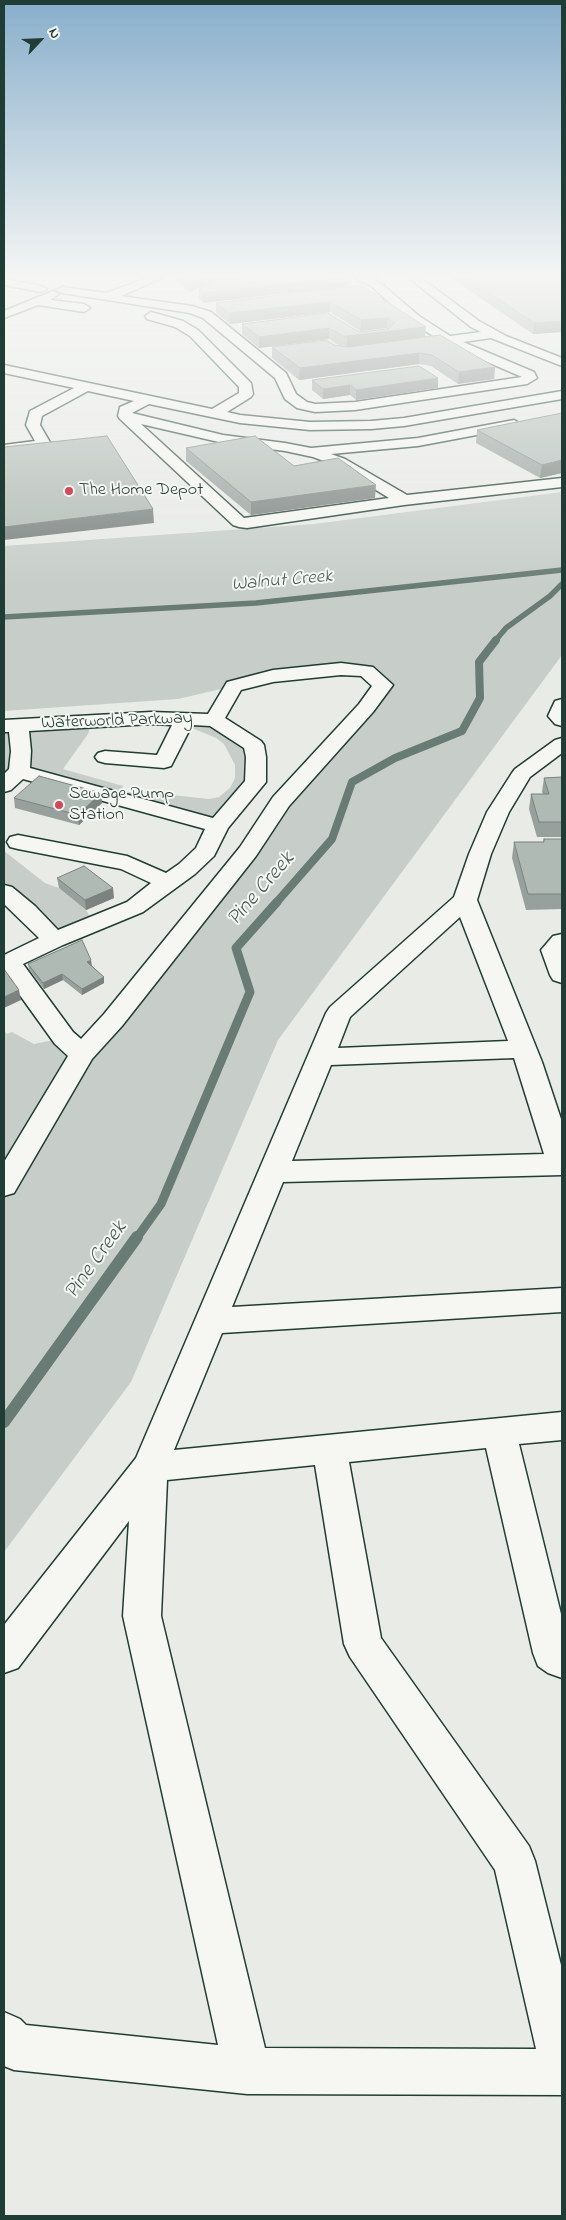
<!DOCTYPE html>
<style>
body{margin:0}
#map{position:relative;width:566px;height:2220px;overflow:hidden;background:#e9ebe7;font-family:"Indie Flower",sans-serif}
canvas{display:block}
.frame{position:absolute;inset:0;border:5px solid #1f3d34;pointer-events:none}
.north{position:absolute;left:15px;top:15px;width:50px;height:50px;-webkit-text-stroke:4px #f6f6f2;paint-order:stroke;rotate:65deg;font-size:14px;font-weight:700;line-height:20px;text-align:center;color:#1f3d34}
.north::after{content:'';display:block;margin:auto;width:18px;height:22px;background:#1f3d34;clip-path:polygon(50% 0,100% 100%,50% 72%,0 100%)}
</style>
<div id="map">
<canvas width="566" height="2220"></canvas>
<div class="frame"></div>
<div class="north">N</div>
</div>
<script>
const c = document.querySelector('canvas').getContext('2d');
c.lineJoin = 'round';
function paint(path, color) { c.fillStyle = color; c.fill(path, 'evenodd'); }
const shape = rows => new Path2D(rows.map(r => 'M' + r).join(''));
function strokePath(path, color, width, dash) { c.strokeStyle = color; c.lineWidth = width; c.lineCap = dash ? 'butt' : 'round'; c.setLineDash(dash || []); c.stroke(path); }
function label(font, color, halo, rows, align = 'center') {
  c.font = font + ' "Indie Flower",sans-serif'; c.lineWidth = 4; c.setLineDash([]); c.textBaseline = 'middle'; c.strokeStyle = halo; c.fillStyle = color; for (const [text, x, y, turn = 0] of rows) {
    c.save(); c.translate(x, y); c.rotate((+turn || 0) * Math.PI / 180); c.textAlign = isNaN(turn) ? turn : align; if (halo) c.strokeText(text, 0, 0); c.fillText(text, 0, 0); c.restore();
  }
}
const green = shape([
 [562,492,562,655,278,1040,131,1382,4,1552,4,1031,7,1034,12,1032,34,1044,64,1038,82,1054,383,685,366,671,234,686,178,699,4,711,4,546,314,524],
 [196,720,254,745,255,782,218,826,20,771,8,782,4,781,4,726,92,722,88,734,63,769,123,786,122,792,153,793,209,799,219,797,230,788,235,778,235,765,224,744,216,738,192,728],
 [4,851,45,883,59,888,86,910,94,924,54,940,27,911,4,892]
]);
const streamFar3 = shape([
 [4,617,256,603,562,570],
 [495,641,506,628,550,596,562,584]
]);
const streamFar2 = shape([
 [276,903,332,839,352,782,395,758,462,731,480,698,479,662,496,640]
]);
const streamFar1 = shape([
 [136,1239,161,1204,250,992,236,948,277,902]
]);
const stream = shape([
 [4,1422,137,1237]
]);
const minor = shape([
 [147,278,162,278,121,296,192,306,211,312,286,373,296,394,307,402,315,404,355,402,522,377,444,343,411,322,370,285,357,280,356,278,370,278,378,281,419,316,450,336,481,332,471,327,409,278,421,278,479,321,506,336,562,358,562,366,491,338,463,342,534,372,537,378,527,384,355,410,315,412,297,408,285,399,275,378,203,318,190,313,62,293,56,290,62,287,106,293,147,278],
 [4,279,41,286,47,289,41,292,4,285,4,279],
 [53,291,59,294,50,300,84,304,90,308,84,312,38,305,4,318,4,311,53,291],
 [151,312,183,321,198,330,251,383,253,394,251,397,227,412,240,415,310,422,371,421,404,418,562,391,562,399,404,426,371,429,310,430,240,423,149,404,132,413,223,435,285,443,311,448,418,438,514,420,521,424,519,427,418,446,331,454,345,459,407,495,562,478,562,487,404,505,247,528,239,527,233,525,120,419,118,416,120,407,134,401,88,391,42,416,40,425,51,444,49,447,4,453,4,445,35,441,26,425,30,411,74,388,4,373,4,365,212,409,239,393,239,387,190,336,175,327,147,319,145,316,151,312],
 [141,424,223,443,285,451,313,457,335,465,389,498,244,518,141,424],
 [341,663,373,667,393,685,373,712,289,806,256,856,122,1026,92,1059,14,1193,4,1196,4,1162,68,1056,55,1044,4,973,4,955,39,938,4,904,4,885,12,887,35,906,58,930,127,902,151,883,121,869,18,849,10,847,7,842,10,837,18,835,127,856,166,873,179,864,196,848,205,829,23,779,11,790,4,792,4,774,9,769,11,751,9,732,4,732,4,720,151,712,208,714,227,682,273,670,341,663],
 [341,675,361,676,372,686,359,704,273,797,240,847,104,1014,81,1039,73,1032,23,964,63,945,143,912,195,874,214,856,228,828,266,782,266,757,264,745,261,741,225,718,241,690,273,682,341,675],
 [151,724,172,725,157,755,105,751,98,753,95,757,98,761,105,763,164,768,171,766,192,725,210,726,244,748,246,757,245,781,213,818,30,768,31,751,29,731,151,724],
 [562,699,562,726,555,724,548,716,555,701,562,699],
 [562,738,562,753,530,777,509,812,491,854,477,900,542,1062,562,1122,562,1175,283,1182,232,1307,562,1288,562,1312,222,1333,174,1450,562,1412,562,1440,519,1444,562,1618,562,1678,548,1673,538,1666,533,1653,486,1448,349,1462,381,1638,529,1846,535,1861,562,1969,562,2095,247,2094,14,2070,4,2066,4,2012,20,2019,26,2025,218,2045,123,1616,129,1521,18,1668,4,1673,4,1625,136,1458,326,1013,330,1007,454,897,469,854,487,812,512,773,515,769,555,740,562,738],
 [460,917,508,1041,338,1048,350,1017,460,917],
 [514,1058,544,1154,292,1161,331,1065,514,1058],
 [315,1465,344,1644,350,1657,495,1870,536,2049,265,2048,161,1616,167,1480,315,1465],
 [562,934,562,983,553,980,550,975,541,950,553,936,562,934]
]);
const wall = shape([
 [175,278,350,278,350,284,347,285,347,286,203,303,199,299,199,289,222,279,220,279,190,292,175,280],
 [451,278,562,278,562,332,533,334],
 [361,285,425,337,495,367,494,379,458,384,431,366,419,364,299,380,272,358,272,347,334,345,341,347,329,339,259,348,242,334,242,324,328,313,359,332,388,329,387,328,360,331,330,312,230,324,216,313,216,303],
 [312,380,438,388,356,400,350,395,323,399,312,390],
 [562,413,562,473,540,478,476,443,477,430],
 [186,448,294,466,375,498,251,515,186,461],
 [562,777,562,837,537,837,529,809,531,794,543,794,542,792,544,778],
 [101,793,102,803,79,825,15,808,14,798],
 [544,839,562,839,562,909,526,910,512,858,514,842,543,842],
 [57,878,114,898,86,910,59,888],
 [28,964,92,966,104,977,104,983,82,995,63,980,44,989,29,969]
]);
const shadedWall = shape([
 [201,278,242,278,220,279,190,292,190,282],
 [333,278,350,278,350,284,347,285,347,286,203,303,203,293],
 [330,302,330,312,230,324,229,313],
 [387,318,387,328,360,331,361,320],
 [562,321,562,332,533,334,534,323],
 [426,327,425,337,347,347,347,336],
 [329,328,329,339,259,348,259,337],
 [419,353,419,364,299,380,300,368],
 [495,367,494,379,458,384,459,372],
 [438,378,438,388,356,400,356,390],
 [350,385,350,395,323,399,323,389],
 [562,460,562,473,540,478,542,465],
 [376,485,375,498,251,515,251,502],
 [153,509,154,523,4,540,4,527],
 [101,793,102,803,79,825,78,815],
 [113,888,114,898,86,910,85,900],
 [91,960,92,966,88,968,87,962],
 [62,974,63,980,44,989,43,983],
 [104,977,104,983,82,995,82,989],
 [19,990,21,1000,4,1008,4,997]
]);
const building = shape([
 [184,278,201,278,190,282,184,278],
 [241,278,333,278,203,293,199,289,222,279,241,278],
 [467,278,562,278,562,321,534,323,467,278],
 [361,285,426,327,347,336,343,336,329,328,259,337,242,324,328,313,359,332,388,329,395,323,387,318,361,320,330,302,229,313,216,303,361,285],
 [440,335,495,367,459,372,432,355,419,353,300,368,272,347,326,340,334,345,348,347,440,335],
 [419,366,438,378,356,390,350,385,323,389,312,380,419,366],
 [562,413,562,460,542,465,477,430,562,413],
 [107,436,153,509,4,527,4,447,107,436],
 [255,436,294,466,338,458,376,485,251,502,186,448,255,436],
 [39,776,101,793,78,815,14,798,39,776],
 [562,777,562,822,539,822,531,794,549,794,544,778,562,777],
 [544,839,562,839,562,894,528,894,514,842,544,842,544,839],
 [84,866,113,888,85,900,57,878,84,866],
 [82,940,91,960,87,962,104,977,82,989,62,974,43,983,28,964,82,940],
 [4,969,19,990,4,997,4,969]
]);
const markers = [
 [69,491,5,"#d1495b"],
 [59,805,5,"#d1495b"]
];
const farPoinames = [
 ["The Home Depot",79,491],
 ["Sewage Pump",69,795],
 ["Station",69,816]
];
const farStreetnames = [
 ["Waterworld Parkway",117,722,-2]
];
const farWaternames = [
 ["Walnut Creek",282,582,-5]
];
const waterNames = [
 ["Pine Creek",262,890,-49],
 ["Pine Creek",97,1261,-54]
];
paint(green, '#c7cec9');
strokePath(streamFar3, '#687c75', 5.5);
strokePath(streamFar2, '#687c75', 8);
strokePath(streamFar1, '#687c75', 9);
strokePath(stream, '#687c75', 12);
strokePath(minor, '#1f3d34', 3);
paint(minor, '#f6f6f2');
paint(wall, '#97a09c');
paint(shadedWall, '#7b827f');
paint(building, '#b0bab5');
strokePath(building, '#7b827f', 1);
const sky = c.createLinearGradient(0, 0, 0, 588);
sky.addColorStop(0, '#88aecb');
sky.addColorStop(0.47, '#f5f6f4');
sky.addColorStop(1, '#f5f6f400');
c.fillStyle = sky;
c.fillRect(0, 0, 566, 588);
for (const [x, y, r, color] of markers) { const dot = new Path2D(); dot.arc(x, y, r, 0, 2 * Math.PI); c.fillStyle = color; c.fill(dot); strokePath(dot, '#f6f6f2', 2); }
label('18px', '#1f3d34', '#f6f6f2', farPoinames, 'left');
label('18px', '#1f3d34', '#f6f6f2', farStreetnames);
label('italic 19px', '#445c54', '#f6f6f2', farWaternames);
label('italic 22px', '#445c54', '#f6f6f2', waterNames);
</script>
